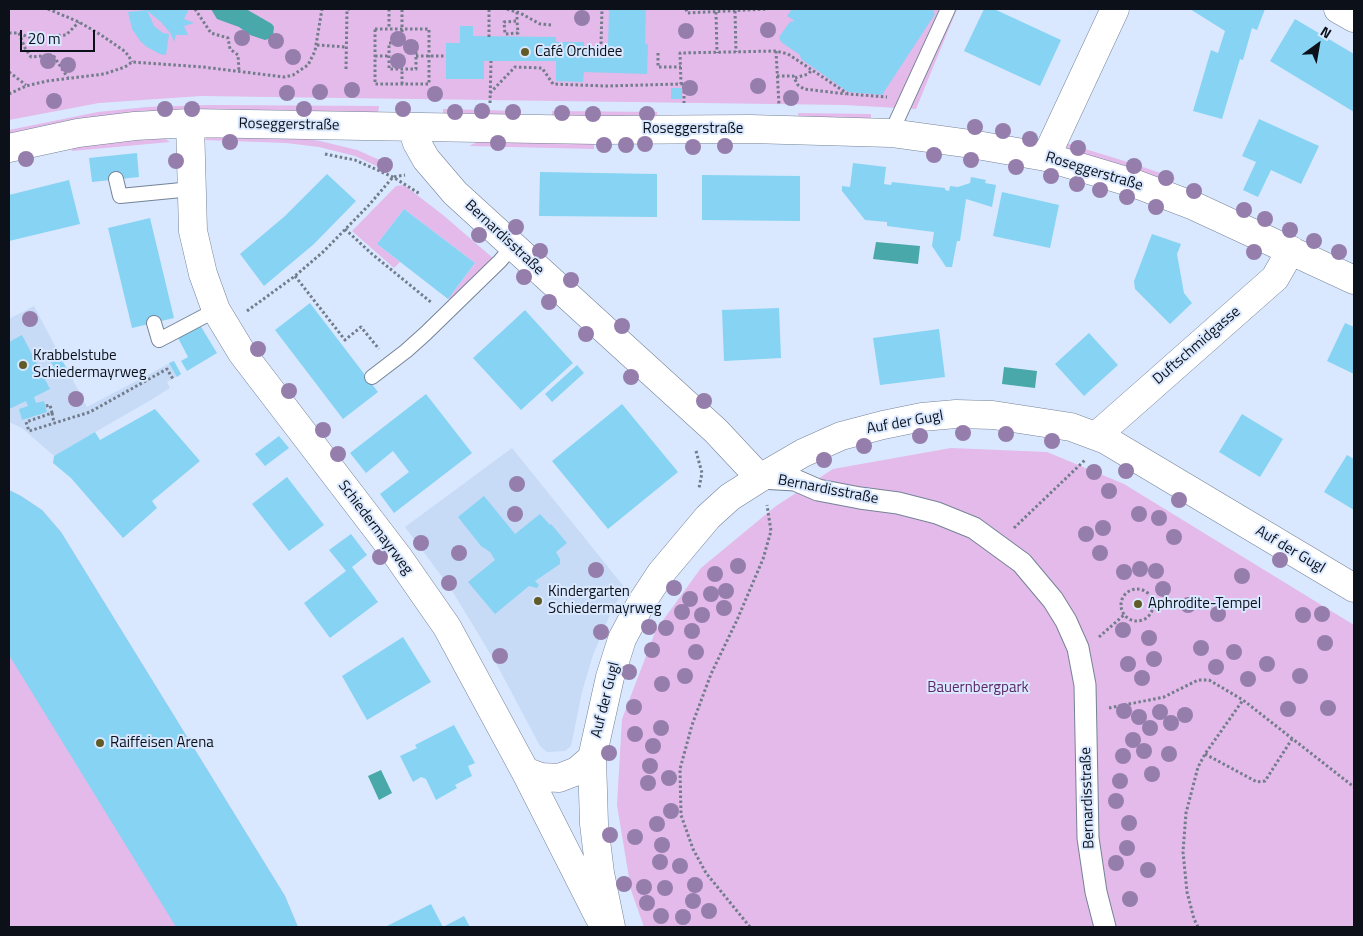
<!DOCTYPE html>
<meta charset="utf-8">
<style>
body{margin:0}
#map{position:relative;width:1363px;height:936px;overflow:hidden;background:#d9e8ff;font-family:"Titillium Web",sans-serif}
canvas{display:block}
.frame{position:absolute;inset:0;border:10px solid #0c1119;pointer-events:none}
.north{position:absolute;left:1293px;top:20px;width:50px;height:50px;-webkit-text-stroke:4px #d9e8ff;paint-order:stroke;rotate:32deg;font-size:14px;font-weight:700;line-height:20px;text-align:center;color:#0c1119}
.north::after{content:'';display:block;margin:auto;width:18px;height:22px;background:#0c1119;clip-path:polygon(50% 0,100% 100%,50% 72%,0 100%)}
.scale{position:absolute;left:20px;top:30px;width:75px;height:22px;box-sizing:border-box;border:2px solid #0c1119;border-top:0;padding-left:6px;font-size:15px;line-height:18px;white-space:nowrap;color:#0c1119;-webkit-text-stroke:4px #d9e8ff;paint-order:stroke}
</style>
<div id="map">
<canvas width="1363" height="936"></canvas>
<div class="frame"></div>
<div class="north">N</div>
<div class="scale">20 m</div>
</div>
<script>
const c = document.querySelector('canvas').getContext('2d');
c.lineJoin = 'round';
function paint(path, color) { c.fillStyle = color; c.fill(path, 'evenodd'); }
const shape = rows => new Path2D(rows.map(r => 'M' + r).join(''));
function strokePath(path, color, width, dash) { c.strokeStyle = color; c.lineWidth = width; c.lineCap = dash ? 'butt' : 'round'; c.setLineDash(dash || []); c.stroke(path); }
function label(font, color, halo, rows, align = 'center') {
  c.font = font + ' "Titillium Web",sans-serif'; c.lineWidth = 4; c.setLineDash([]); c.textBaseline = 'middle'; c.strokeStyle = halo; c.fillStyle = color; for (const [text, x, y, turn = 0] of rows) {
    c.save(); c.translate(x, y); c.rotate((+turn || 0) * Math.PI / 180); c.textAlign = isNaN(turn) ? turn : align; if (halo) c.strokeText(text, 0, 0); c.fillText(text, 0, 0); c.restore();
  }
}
const built = shape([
 [34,306,87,407,174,361,181,374,167,382,170,388,149,401,54,456,22,428,9,422,9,319],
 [512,448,625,588,611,612,593,655,582,692,571,746,565,751,547,752,540,746,497,665,451,589,405,527]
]);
const green = shape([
 [9,9,957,9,916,109,844,105,201,96,99,103,9,120],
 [210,105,379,106,378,114,9,136,9,130,98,112,147,107],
 [443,109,521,111,521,118,443,117],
 [552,111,657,112,657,121,552,119],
 [798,113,871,114,871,121,799,119],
 [211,135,286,136,320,141,357,150,391,165,387,171,355,156,319,147,286,143,204,140],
 [161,136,170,142,72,151,71,145],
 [479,141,594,144,594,149,469,146],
 [1066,143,1137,165,1175,178,1172,185,1067,149],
 [404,185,443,215,494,259,452,300,448,299,475,263,404,209,377,244,400,262,394,268,352,231,396,186],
 [951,448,1047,452,1124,484,1354,625,1354,927,644,927,631,890,617,805,622,719,656,630,701,568,776,506,833,469],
 [9,490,21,496,42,510,61,532,285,896,298,927,9,927]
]);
const water = shape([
 [211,9,246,9,272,24,274,27,273,35,271,38,265,40,250,35,239,27,217,19],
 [876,242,920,246,918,264,873,259],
 [1004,367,1037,371,1035,388,1002,384],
 [381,770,392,793,379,800,368,776]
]);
const building = shape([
 [145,9,189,9,184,19,194,23,184,26,188,35,176,35,174,42,171,34,161,22],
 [609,9,646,9,645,44,648,44,647,74,584,72,583,82,556,81,556,61,484,61,484,79,446,79,446,43,460,43,460,26,473,26,473,36,556,37,556,42,584,42,584,47,608,47],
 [792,9,935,9,933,12,935,14,882,95,848,92,801,59,800,55,781,42,779,37,790,22,795,21,787,16],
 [984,9,994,9,1061,40,1040,86,964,51],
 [1190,9,1265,9,1257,30,1252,28,1243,60,1240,59,1222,119,1193,111,1211,50,1218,53,1225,31],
 [147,10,154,26,163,33,169,34,166,55,160,54,147,47,141,42,132,29,128,12],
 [1295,19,1354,54,1354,112,1270,61],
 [671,88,682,88,682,99,671,99],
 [1259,119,1319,146,1301,184,1271,170,1258,197,1243,190,1256,162,1242,156],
 [137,153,139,177,92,182,89,158],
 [853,163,886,167,884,184,891,185,892,182,945,188,945,190,949,191,950,186,958,187,970,183,971,177,986,180,985,183,996,185,992,207,966,199,960,241,957,241,952,267,946,267,932,246,934,232,887,226,887,222,865,220,842,191,842,186,850,187],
 [540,172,657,174,657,217,539,216],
 [327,174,356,201,314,244,264,286,240,254,285,216],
 [702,175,800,176,800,221,702,220],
 [69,180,80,224,9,241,9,195],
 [1002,192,1059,205,1050,248,993,236],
 [404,209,475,263,448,299,377,244],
 [150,218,174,318,132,328,108,228],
 [1152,234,1181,244,1177,254,1184,293,1192,303,1170,324,1135,289,1134,281],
 [310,303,378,392,343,419,275,330],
 [779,308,781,358,724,361,722,310],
 [525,310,573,363,521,410,473,358],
 [1345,323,1354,327,1354,374,1327,361],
 [200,325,217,353,187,371,181,361,188,357,176,334],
 [939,329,945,377,880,385,873,338],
 [1089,333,1118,365,1084,396,1055,364],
 [22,335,50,389,34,397,36,403,44,401,47,412,22,420,19,409,28,406,26,401,9,409,9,342],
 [60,357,67,369,58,374,51,362],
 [174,361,181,374,177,377,169,363],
 [577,365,584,373,552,402,545,394],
 [426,394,472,453,394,513,380,494,409,472,393,451,366,473,350,453],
 [622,404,678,472,608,529,552,461],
 [155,409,200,461,152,501,157,508,123,538,71,478,53,463,54,456,95,432,100,440],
 [1242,414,1283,439,1260,477,1219,452],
 [279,436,289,448,265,466,255,454],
 [1347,455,1354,459,1354,510,1324,492],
 [287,477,324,525,289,551,252,504],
 [9,490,21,496,42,510,61,532,285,896,298,927,176,927,9,655],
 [484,496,515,534,540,514,550,525,551,524,567,543,556,552,560,559,560,564,535,581,539,585,537,588,529,586,495,614,468,582,495,560,490,552,481,546,458,517],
 [351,534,367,555,352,567,378,602,330,638,304,603,346,571,329,550],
 [403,637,431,682,367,720,342,676],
 [454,725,475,763,468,766,472,776,455,785,457,788,436,800,426,779,421,777,413,782,400,756,417,748,415,745],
 [431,904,443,927,464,916,470,927,385,927]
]);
const path = shape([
 [48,9,79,22,101,35,123,50,128,55,132,62],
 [195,9,211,33,228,38,230,49,238,55,239,71],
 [389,9,389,29],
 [507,9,520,13,540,24,551,25],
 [686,9,687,13,768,9],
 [735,11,736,52],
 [517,12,517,21,504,22,505,34,518,33,517,21],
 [716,12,717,53],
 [375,29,429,29,429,84,375,84,375,29],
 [9,33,19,33,28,37,35,37,66,35,79,22],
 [19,33,25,48,31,57,53,55,68,78],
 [489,37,489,9],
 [402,42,402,9],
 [416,42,416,69,389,69,389,43,416,42],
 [601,44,602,9],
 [317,45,346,47],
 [776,51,779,105],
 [658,53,658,67,681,67],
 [375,56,389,56],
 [416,56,446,56],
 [346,69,347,10,349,9],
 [9,72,26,85],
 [777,76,793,76,798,85,804,89,846,94],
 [795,78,808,74,812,70],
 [402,84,402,69],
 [681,84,684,84,684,103],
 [490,93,515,67,542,68,553,84,606,86,681,84,680,53,776,51,788,54,848,94,887,97],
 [9,94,26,86,47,81,104,74,125,67,132,62,203,67,284,77,293,75,308,65,315,51,322,9],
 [490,103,491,61],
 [325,154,355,160,393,177,420,194],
 [345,229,372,254,432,303],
 [295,276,345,340,361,327,379,349],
 [247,311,295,276,323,252,369,205,393,177,405,175],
 [46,406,50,405,52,413,26,422,29,431,90,412,167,369,173,379],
 [52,413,54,423],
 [696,451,702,473,699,488],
 [1014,528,1085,460],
 '1121 605a16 16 0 1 1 32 0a16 16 0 1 1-32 0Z',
 [1099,637,1125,614],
 [1109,708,1164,697,1198,680,1209,680,1243,700],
 [1205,754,1257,782,1265,781,1292,739],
 [750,927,706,873,693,849,681,815,680,769,692,725,711,674,737,620,763,559,771,531,767,505],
 [1198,927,1194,919,1187,892,1183,852,1186,813,1198,767,1205,754,1243,700,1354,787]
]);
const service = shape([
 [891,133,948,9],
 [116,179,120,196,192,189],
 [154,323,159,340,216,310],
 [372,377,406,351,425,334,500,261,512,247]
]);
const pedestrian = shape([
 [760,478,795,480,818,490,860,498,898,503,937,513,974,528,1022,563,1053,600,1066,621,1078,648,1085,685,1088,838,1096,892,1105,927]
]);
const minor = shape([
 [1338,9,1354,18],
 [190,123,193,231,203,274,216,310,242,353,399,558,447,627,525,771,599,917],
 [412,128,417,143,426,159,455,193,716,431,760,478],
 [9,148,78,133,135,126,190,123,596,130,750,129,891,133,971,144,1046,157,1136,184,1194,206,1354,280],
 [1046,157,1115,9],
 [1096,436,1275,278,1291,250],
 [525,771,541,777,559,778,577,771,592,758],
 [611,927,600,873,594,824,592,758,610,677,622,639,640,605,661,573,708,517,730,497,760,478,803,453,841,436,883,425,922,417,956,414,993,415,1071,427,1106,440,1354,588]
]);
const trees = [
 [582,18],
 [768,30],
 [686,31],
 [242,38],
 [398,39],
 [276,41],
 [411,47],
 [293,57],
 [48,61],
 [398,61],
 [68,65],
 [758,86],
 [690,88],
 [352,90],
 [320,92],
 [287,93],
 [435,94],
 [791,98],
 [54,101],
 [165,109],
 [192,109],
 [304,109],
 [403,109],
 [482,111],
 [455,112],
 [513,112],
 [562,113],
 [593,114],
 [647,114],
 [975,127],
 [1003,131],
 [1030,139],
 [230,142],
 [498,143],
 [645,144],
 [604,145],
 [626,145],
 [725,146],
 [693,147],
 [1078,148],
 [934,155],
 [26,159],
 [971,160],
 [176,161],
 [385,165],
 [1134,166],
 [1016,167],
 [1051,176],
 [1166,178],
 [1077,184],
 [1100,190],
 [1194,191],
 [1127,197],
 [1156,207],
 [1244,210],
 [1265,219],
 [516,227],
 [1290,230],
 [479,235],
 [1314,241],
 [540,251],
 [1254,252],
 [1339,252],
 [524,277],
 [571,280],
 [549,302],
 [30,319],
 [622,326],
 [586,334],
 [258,349],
 [631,377],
 [289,391],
 [76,399],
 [704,401],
 [323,430],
 [963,433],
 [1006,434],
 [920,436],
 [1052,441],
 [864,446],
 [338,454],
 [824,460],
 [1126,471],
 [1094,472],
 [517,484],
 [1109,491],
 [1179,500],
 [515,514],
 [1139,514],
 [1159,518],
 [1103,528],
 [1086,534],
 [1174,537],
 [421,543],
 [459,553],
 [1100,553],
 [380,557],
 [1280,560],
 [738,566],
 [1140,569],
 [596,570],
 [1156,571],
 [1124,572],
 [715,574],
 [1242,576],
 [449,583],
 [674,588],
 [1163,589],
 [726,591],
 [711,594],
 [690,599],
 [1188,605],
 [724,608],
 [682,612],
 [1218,614],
 [1322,614],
 [702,615],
 [1303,615],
 [649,627],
 [666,628],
 [1123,630],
 [692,631],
 [601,632],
 [1149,638],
 [1325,643],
 [1201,648],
 [652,650],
 [696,652],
 [1234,652],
 [500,656],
 [1154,659],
 [1128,664],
 [1267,664],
 [1216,667],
 [629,672],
 [685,676],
 [1300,676],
 [1142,678],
 [1248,679],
 [662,684],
 [634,707],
 [1328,708],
 [1288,709],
 [1124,711],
 [1160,712],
 [1185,715],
 [1139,717],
 [1171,723],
 [661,728],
 [1150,728],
 [635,734],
 [1133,740],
 [653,746],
 [1144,751],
 [609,753],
 [1169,754],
 [1123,756],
 [650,766],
 [1152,774],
 [669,778],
 [1120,781],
 [648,783],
 [1116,801],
 [671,811],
 [1129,823],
 [657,824],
 [610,835],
 [635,837],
 [662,845],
 [1127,848],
 [660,862],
 [1116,863],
 [680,866],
 [1148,870],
 [624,884],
 [695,885],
 [644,887],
 [665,888],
 [1130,899],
 [693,901],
 [647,903],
 [709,911],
 [661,916],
 [683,917]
];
const markers = [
 [525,52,5,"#615b27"],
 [23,365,5,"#615b27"],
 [538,601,5,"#615b27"],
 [1138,604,5,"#615b27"],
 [100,743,5,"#615b27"]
];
const poiNames = [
 ["Café Orchidee",535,52],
 ["Krabbelstube",33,356],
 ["Schiedermayrweg",33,373],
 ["Kindergarten",548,592],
 ["Schiedermayrweg",548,609],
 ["Aphrodite-Tempel",1148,604],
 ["Raiffeisen Arena",110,743]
];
const streetNames = [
 ["Roseggerstraße",289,125,1],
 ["Roseggerstraße",693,129],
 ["Roseggerstraße",1094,172,17],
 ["Bernardisstraße",504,238,43],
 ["Duftschmidgasse",1197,346,-41],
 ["Auf der Gugl",905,423,-10],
 ["Bernardisstraße",828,490,11],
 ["Schiedermayrweg",375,528,53],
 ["Auf der Gugl",1290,550,31],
 ["Auf der Gugl",606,700,-76],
 ["Bernardisstraße",1088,798,-92]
];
const parkNames = [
 ["Bauernbergpark",978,688]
];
paint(built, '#c7daf6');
paint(green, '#e3bae9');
paint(water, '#49a8a9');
paint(building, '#87d3f4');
strokePath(service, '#758397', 16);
strokePath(pedestrian, '#758397', 23);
strokePath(minor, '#758397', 29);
strokePath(path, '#727c8b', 3, [2.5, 2.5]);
strokePath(service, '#fff', 14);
strokePath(pedestrian, '#fff', 21);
strokePath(minor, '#fff', 28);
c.fillStyle = '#957eac';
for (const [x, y] of trees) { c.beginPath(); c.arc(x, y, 8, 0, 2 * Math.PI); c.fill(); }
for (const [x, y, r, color] of markers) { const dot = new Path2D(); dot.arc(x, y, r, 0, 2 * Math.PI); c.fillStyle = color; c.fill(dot); strokePath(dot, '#d9e8ff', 2); }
label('15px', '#0c1119', '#d9e8ff', poiNames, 'left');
label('15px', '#0c1119', '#d9e8ff', streetNames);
label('15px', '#5e2868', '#d9e8ff', parkNames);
</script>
